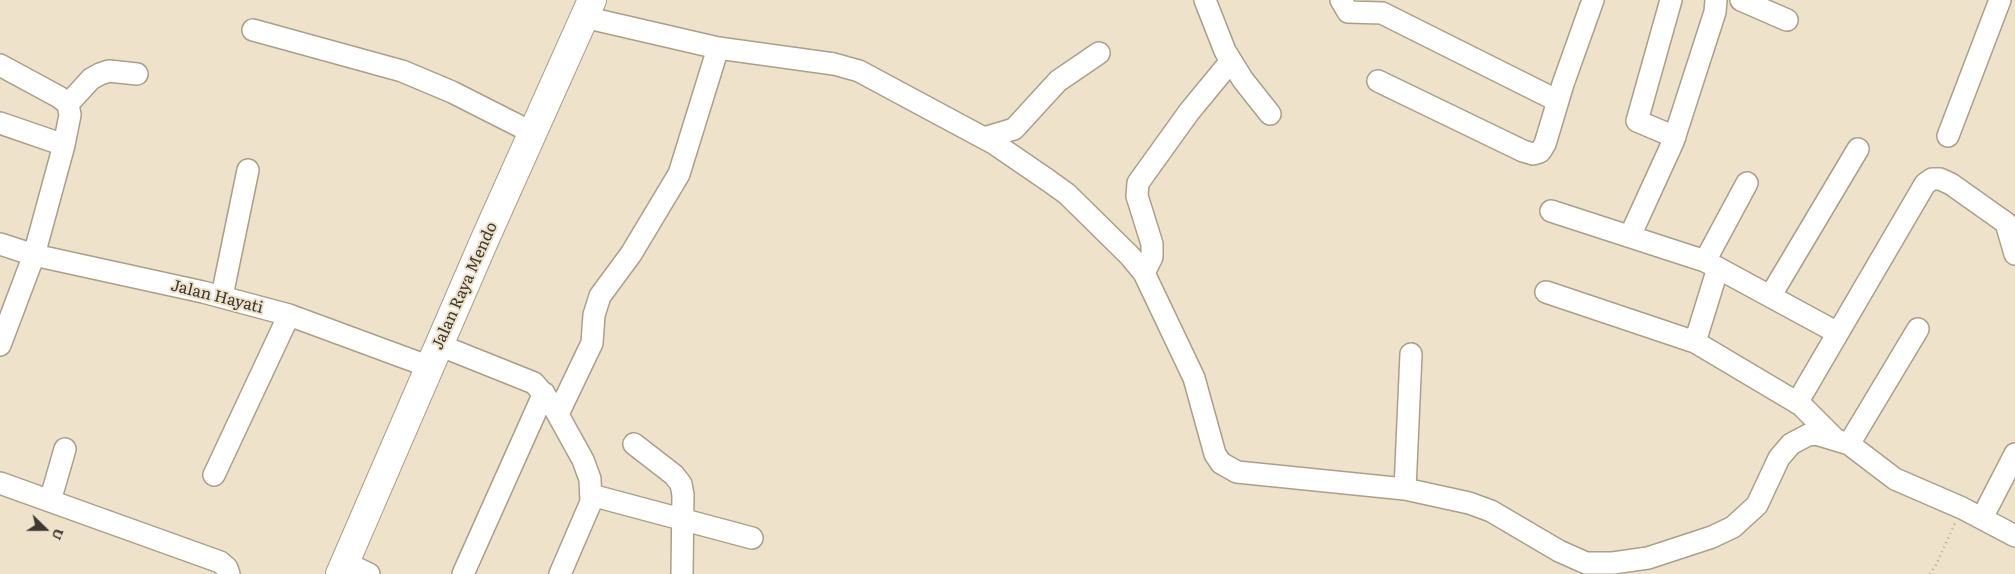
<!DOCTYPE html>
<style>
body{margin:0}
#map{position:relative;width:2015px;height:574px;overflow:hidden;background:#eee2cb;font-family:Literata,serif}
canvas{display:block}
.north{position:absolute;left:20px;top:504px;width:50px;height:50px;-webkit-text-stroke:4px #eee2cb;paint-order:stroke;rotate:112deg;font-size:14px;font-weight:700;line-height:20px;text-align:center;color:#3e3930}
.north::after{content:'';display:block;margin:auto;width:18px;height:22px;background:#3e3930;clip-path:polygon(50% 0,100% 100%,50% 72%,0 100%)}
</style>
<div id="map">
<canvas width="2015" height="574"></canvas>
<div class="north">U</div>
</div>
<script>
const c = document.querySelector('canvas').getContext('2d');
c.lineJoin = 'round';
const shape = rows => new Path2D(rows.map(r => 'M' + r).join(''));
function strokePath(path, color, width, dash) { c.strokeStyle = color; c.lineWidth = width; c.lineCap = dash ? 'butt' : 'round'; c.setLineDash(dash || []); c.stroke(path); }
function label(font, color, halo, rows, align = 'center') {
  c.font = font + ' Literata,serif'; c.lineWidth = 4; c.setLineDash([]); c.textBaseline = 'middle'; c.strokeStyle = halo; c.fillStyle = color; for (const [text, x, y, turn = 0] of rows) {
    c.save(); c.translate(x, y); c.rotate((+turn || 0) * Math.PI / 180); c.textAlign = isNaN(turn) ? turn : align; if (halo) c.strokeText(text, 0, 0); c.fillText(text, 0, 0); c.restore();
  }
}
const path = shape([
 [1930,574,1936,565,1955,523]
]);
const minor = shape([
 [1205,0,1225,51,1243,80,1270,114],
 [1341,0,1348,12,1382,13,1558,101],
 [1671,0,1637,121,1675,137],
 [1741,0,1787,20],
 [584,17,718,48,834,64,859,71,995,144,1049,181,1067,194,1130,256,1144,273,1194,378,1215,454,1221,463,1237,472,1405,489,1469,503,1491,511,1559,551,1586,563,1613,563,1648,558,1712,537,1733,527,1757,505,1779,458,1791,444,1808,435,1816,434,1849,444,1895,479,1962,508,2015,536],
 [253,30,402,71,452,92,533,133],
 [0,65,59,97,68,104,70,115,64,145,34,255,0,345],
 [1378,81,1523,151,1533,154,1540,152,1545,144,1563,84,1593,0],
 [68,104,91,79,100,74,109,71,137,74],
 [0,123,64,145],
 [1948,136,2000,0],
 [984,138,1014,129,1058,81,1099,53],
 [1551,211,1705,261,1836,332],
 [1630,236,1673,142,1715,12,1716,0],
 [0,244,34,255,203,292,289,315,430,367],
 [1705,261,1747,183],
 [1144,273,1152,257,1152,244,1137,196,1138,183,1189,112,1231,61],
 [1546,292,1695,342,1801,405,1834,438],
 [1771,295,1858,149],
 [222,296,248,170],
 [1695,342,1718,268],
 [439,345,534,383,552,404,583,460,590,479,591,502,560,574],
 [1797,403,1925,184,1932,179,1940,179,1951,184,2006,223,2015,254],
 [558,414,592,343,594,315,600,296,631,254,679,174,718,48],
 [634,444,674,475,681,484,683,495,682,574],
 [1849,444,1918,329],
 [214,475,289,315],
 [0,483,220,562,227,568,229,574],
 [1405,489,1411,354],
 [591,495,752,538],
 [50,501,65,449],
 [1982,518,2015,454],
 [346,563,369,574],
 [463,574,544,393]
]);
const highway = shape([
 [340,574,485,239,592,0]
]);
const streetNames = [
 ["Jalan Raya Mendo",465,286,-66],
 ["Jalan Hayati",217,297,14]
];
strokePath(minor, '#aa9f89', 24);
strokePath(highway, '#aa9f89', 30);
strokePath(path, '#b4aa98', 2.5, [1, 4]);
strokePath(minor, '#fff', 21);
strokePath(highway, '#fff', 28);
label('16px', '#3e3930', '#eee2cb', streetNames);
</script>
